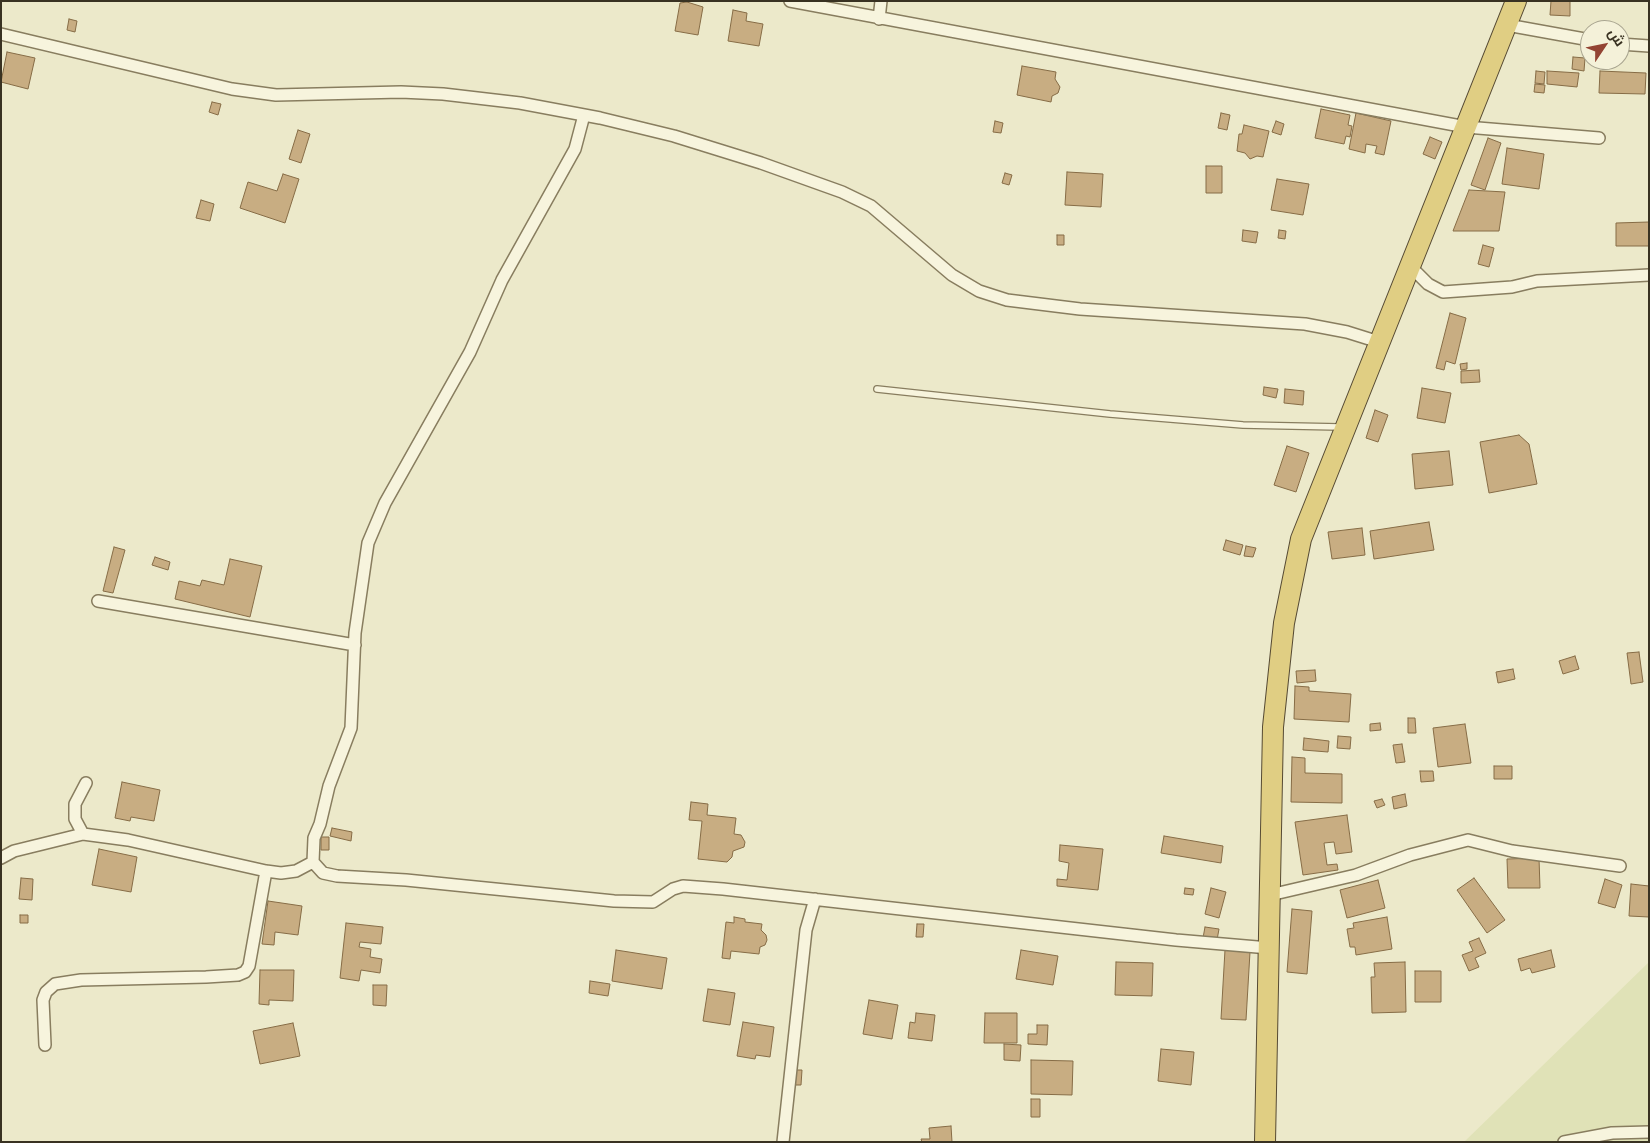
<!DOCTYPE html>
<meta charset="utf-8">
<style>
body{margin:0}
#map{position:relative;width:1650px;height:1143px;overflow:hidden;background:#ece9ca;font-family:"Roboto Serif",Cairo,serif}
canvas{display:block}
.frame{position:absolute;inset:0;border:2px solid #393222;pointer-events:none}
.north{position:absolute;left:1580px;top:20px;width:50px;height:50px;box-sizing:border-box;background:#f4f1d9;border:1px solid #a9a590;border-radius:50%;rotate:56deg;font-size:14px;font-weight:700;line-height:20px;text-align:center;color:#393222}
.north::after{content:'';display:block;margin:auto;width:18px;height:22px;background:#934433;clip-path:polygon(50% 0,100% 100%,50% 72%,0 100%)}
</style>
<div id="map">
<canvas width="1650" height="1143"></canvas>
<div class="frame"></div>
<div class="north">ش</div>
</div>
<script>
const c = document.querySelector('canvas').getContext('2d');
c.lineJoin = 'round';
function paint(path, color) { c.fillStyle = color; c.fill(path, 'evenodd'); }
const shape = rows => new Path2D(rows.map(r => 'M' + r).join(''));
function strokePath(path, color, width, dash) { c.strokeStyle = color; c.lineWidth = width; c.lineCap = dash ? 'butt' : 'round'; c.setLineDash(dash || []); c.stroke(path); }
const farmland = shape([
 [1649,962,1649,1142,1464,1142]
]);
const building = shape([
 [1551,1,1570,1,1570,16,1550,15,1551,1],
 [687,2,703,7,698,35,675,31,680,3,687,2],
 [733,10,747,13,746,21,763,24,759,46,728,41,733,10],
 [69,19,77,21,75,32,67,30,69,19],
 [7,52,35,58,28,89,1,82,7,52],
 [1573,57,1585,58,1584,71,1572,69,1573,57],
 [1022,66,1056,72,1055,79,1060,87,1058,93,1052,96,1051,102,1017,95,1022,66],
 [1536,71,1545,72,1544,84,1535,83,1536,71],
 [1547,71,1579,73,1577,87,1547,84,1547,71],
 [1600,71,1646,73,1645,94,1599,93,1600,71],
 [1535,84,1545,85,1544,93,1534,92,1535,84],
 [212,102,221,104,218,115,209,112,212,102],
 [1321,109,1350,115,1348,125,1352,126,1350,137,1346,136,1344,144,1315,138,1321,109],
 [1221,113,1230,115,1227,130,1218,128,1221,113],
 [1356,113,1391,121,1384,155,1375,153,1377,146,1366,144,1365,153,1349,149,1356,113],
 [995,121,1003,123,1001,133,993,132,995,121],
 [1276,121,1284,124,1281,135,1272,132,1276,121],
 [1244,125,1269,131,1263,157,1257,156,1250,159,1245,153,1237,151,1239,134,1242,134,1244,125],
 [298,130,310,134,301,163,289,159,298,130],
 [1430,137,1442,142,1435,159,1423,154,1430,137],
 [1488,138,1501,143,1485,190,1471,185,1488,138],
 [1507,148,1544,154,1539,189,1502,184,1507,148],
 [1206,166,1222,166,1222,193,1206,193,1206,166],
 [1067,172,1103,174,1101,207,1065,205,1067,172],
 [1005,173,1012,175,1009,185,1002,183,1005,173],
 [283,174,299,179,285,223,240,208,248,182,277,191,283,174],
 [1277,179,1309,184,1303,215,1271,210,1277,179],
 [1469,190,1505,192,1499,231,1453,231,1469,190],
 [201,200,214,204,210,221,196,218,201,200],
 [1649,222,1649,246,1616,246,1616,223,1649,222],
 [1243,230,1258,232,1256,243,1242,241,1243,230],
 [1279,230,1286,231,1285,239,1278,238,1279,230],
 [1057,235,1064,235,1064,245,1057,245,1057,235],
 [1483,245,1494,248,1489,267,1478,264,1483,245],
 [1450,313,1466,318,1455,364,1446,361,1444,370,1436,368,1450,313],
 [1467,363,1467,369,1461,370,1460,364,1467,363],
 [1479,370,1480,382,1461,383,1461,371,1479,370],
 [1264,387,1278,389,1276,398,1263,395,1264,387],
 [1422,388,1451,393,1445,423,1417,418,1422,388],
 [1285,389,1304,391,1303,405,1284,403,1285,389],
 [1375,410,1388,415,1378,442,1366,438,1375,410],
 [1519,435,1529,444,1537,484,1489,493,1480,442,1519,435],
 [1287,446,1309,453,1296,492,1274,485,1287,446],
 [1449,451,1453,485,1415,489,1412,454,1449,451],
 [1429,522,1434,550,1374,559,1370,531,1429,522],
 [1362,528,1365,555,1332,559,1328,532,1362,528],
 [1226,540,1243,545,1240,555,1223,550,1226,540],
 [1246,546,1256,548,1253,557,1244,556,1246,546],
 [114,547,125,550,113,593,103,591,114,547],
 [155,557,170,562,168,570,152,565,155,557],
 [230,559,262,566,250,617,175,599,179,581,200,586,202,580,224,585,230,559],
 [1639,652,1643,682,1631,684,1627,653,1639,652],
 [1575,656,1579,669,1563,674,1559,661,1575,656],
 [1513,669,1515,679,1498,683,1496,672,1513,669],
 [1315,670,1316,681,1297,683,1296,671,1315,670],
 [1295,686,1309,687,1309,691,1351,694,1349,722,1294,719,1295,686],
 [1408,718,1415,718,1416,733,1408,733,1408,718],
 [1380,723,1381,730,1370,731,1370,724,1380,723],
 [1465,724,1471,763,1438,767,1433,728,1465,724],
 [1338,736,1351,737,1350,749,1337,748,1338,736],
 [1304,738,1329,741,1328,752,1303,750,1304,738],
 [1402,744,1405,762,1396,763,1393,745,1402,744],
 [1292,757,1305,758,1305,773,1342,774,1342,803,1291,802,1292,757],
 [1494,766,1512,766,1512,779,1494,779,1494,766],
 [1420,771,1433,771,1434,781,1421,782,1420,771],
 [122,782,160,790,154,821,131,817,130,821,115,818,122,782],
 [1405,794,1407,806,1394,809,1392,797,1405,794],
 [1382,799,1385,805,1377,808,1374,801,1382,799],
 [691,802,708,804,707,815,736,818,734,834,741,835,745,842,744,847,733,851,732,857,727,862,698,859,702,821,689,820,691,802],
 [1347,815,1352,852,1336,854,1334,842,1324,843,1327,865,1337,864,1338,870,1303,875,1295,822,1347,815],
 [332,828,352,832,351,841,330,836,332,828],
 [1164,836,1223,846,1221,863,1161,853,1164,836],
 [321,837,329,837,329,850,321,850,321,837],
 [1060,845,1103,849,1098,890,1057,886,1057,879,1067,880,1069,863,1059,861,1060,845],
 [99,849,137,857,131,892,92,885,99,849],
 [1539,858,1540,888,1508,888,1507,859,1539,858],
 [21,878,33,879,32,900,19,899,21,878],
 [1474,878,1505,920,1487,933,1457,890,1474,878],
 [1605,879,1622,885,1615,908,1598,903,1605,879],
 [1378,880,1385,908,1347,918,1340,890,1378,880],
 [1631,884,1649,886,1649,917,1629,916,1631,884],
 [1185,888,1194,889,1193,895,1184,894,1185,888],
 [1211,888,1226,892,1219,918,1205,914,1211,888],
 [268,901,302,906,298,935,275,932,274,945,262,944,268,901],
 [1292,909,1312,911,1307,974,1287,972,1292,909],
 [20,915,28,915,28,923,20,923,20,915],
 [734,917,745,919,745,922,762,924,761,930,766,935,767,940,765,945,760,947,759,954,731,951,730,959,722,958,726,922,734,923,734,917],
 [1387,917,1392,949,1356,955,1355,947,1350,947,1347,929,1354,928,1353,923,1387,917],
 [346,923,383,927,381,944,360,942,359,947,371,949,370,957,382,959,380,973,361,970,359,981,340,978,346,923],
 [917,924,924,924,923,937,916,937,917,924],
 [1205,927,1219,929,1217,940,1203,938,1205,927],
 [1479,938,1486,953,1475,958,1479,967,1469,971,1462,955,1473,951,1469,942,1479,938],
 [616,950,667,958,662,989,612,981,616,950],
 [1021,950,1058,956,1053,985,1016,979,1021,950],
 [1225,950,1250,952,1246,1020,1221,1019,1225,950],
 [1551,950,1555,967,1532,973,1530,968,1521,971,1518,959,1551,950],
 [1116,962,1153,963,1152,996,1115,995,1116,962],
 [1405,962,1406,1012,1372,1013,1371,977,1375,977,1374,963,1405,962],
 [260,970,294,970,293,1001,269,1000,269,1005,259,1004,260,970],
 [1415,971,1441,971,1441,1002,1415,1002,1415,971],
 [590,981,610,984,608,996,589,993,590,981],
 [373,985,387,985,386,1006,373,1005,373,985],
 [708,989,735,993,730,1025,703,1021,708,989],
 [869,1000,898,1005,892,1039,863,1034,869,1000],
 [916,1013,935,1015,932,1041,908,1038,910,1022,915,1023,916,1013],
 [985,1013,1017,1013,1017,1043,984,1043,985,1013],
 [743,1022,774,1027,770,1057,756,1055,755,1059,737,1056,743,1022],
 [293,1023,300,1056,260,1064,253,1031,293,1023],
 [1037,1025,1048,1025,1047,1045,1028,1044,1028,1034,1037,1034,1037,1025],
 [1004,1044,1021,1045,1020,1061,1004,1060,1004,1044],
 [1161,1049,1194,1052,1191,1085,1158,1081,1161,1049],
 [1031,1060,1073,1061,1072,1095,1031,1094,1031,1060],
 [794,1070,802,1070,801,1085,793,1085,794,1070],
 [1031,1099,1040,1099,1040,1117,1031,1117,1031,1099],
 [951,1126,952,1142,922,1142,921,1139,930,1139,929,1128,951,1126]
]);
const service = shape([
 [877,389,1110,414,1243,425,1340,427]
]);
const minor = shape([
 [790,1,1466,127,1599,138],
 [879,19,881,1],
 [1507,25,1590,40],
 [1,34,232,89,276,95,401,92,443,94,520,103,600,118,674,136,761,163,842,192,871,206,952,275,979,291,1007,300,1080,309,1305,324,1347,332,1379,342],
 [1620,44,1649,46],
 [584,115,575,149,502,280,470,352,385,503,368,543,355,633,351,728,329,786,320,824,314,838,313,862,323,873,337,876,406,880,614,901,653,902,673,889,683,886,723,889,1176,940,1269,948],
 [1410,266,1428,284,1443,292,1512,287,1537,281,1649,275],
 [98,601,355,645],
 [83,834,75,819,75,804,86,783],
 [1,858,14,851,83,834,128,840,266,871,281,873,296,871,313,862],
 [1270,895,1356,875,1410,855,1468,840,1512,851,1620,866],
 [45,1045,43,1000,46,992,55,984,81,980,206,977,238,975,245,972,249,966,266,871],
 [783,1142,806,930,815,899],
 [1564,1142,1612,1133,1649,1132]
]);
const trunk = shape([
 [1265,1142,1273,727,1284,623,1301,539,1516,1]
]);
paint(farmland, '#e0e2b7');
paint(building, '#c8ad82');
strokePath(building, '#866c46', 1);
strokePath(service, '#887d5f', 8);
strokePath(minor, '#887d5f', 14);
strokePath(trunk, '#564a33', 22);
strokePath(service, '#f7f4dd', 5.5);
strokePath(minor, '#f7f4dd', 11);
strokePath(trunk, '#e0ce83', 20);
</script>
